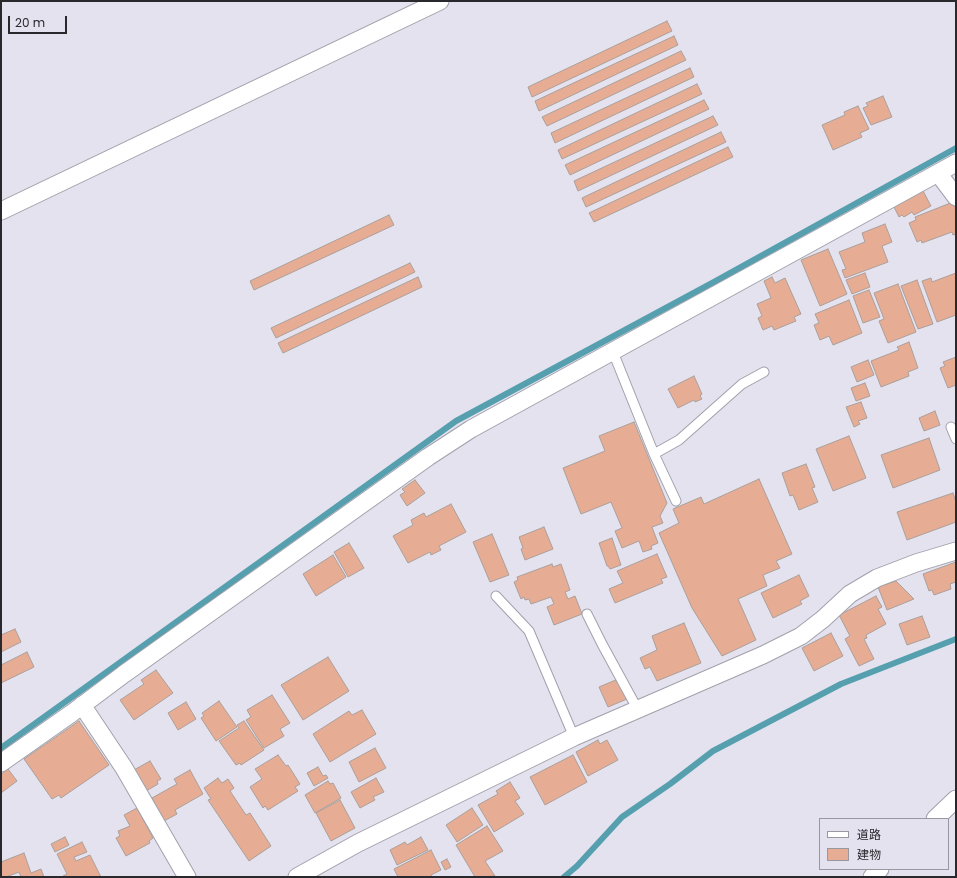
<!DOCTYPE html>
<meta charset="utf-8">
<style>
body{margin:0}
#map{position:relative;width:957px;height:878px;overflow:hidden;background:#e3e2ee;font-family:Poppins,"Noto Sans JP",sans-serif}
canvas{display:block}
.frame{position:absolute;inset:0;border:2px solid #29282d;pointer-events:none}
.legend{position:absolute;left:819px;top:818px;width:130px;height:52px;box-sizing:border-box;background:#e3e2ee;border:1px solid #9998a1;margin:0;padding:5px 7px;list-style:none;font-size:12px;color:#29282d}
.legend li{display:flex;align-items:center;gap:8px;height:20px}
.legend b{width:20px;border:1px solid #9998a1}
.scale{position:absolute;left:8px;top:16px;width:59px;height:18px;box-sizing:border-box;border:2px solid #29282d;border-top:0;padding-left:5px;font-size:12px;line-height:14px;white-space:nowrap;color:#29282d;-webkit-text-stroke:3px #e3e2ee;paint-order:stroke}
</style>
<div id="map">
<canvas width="957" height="878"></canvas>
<div class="frame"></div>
<ul class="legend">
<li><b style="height:5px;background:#fff"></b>道路</li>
<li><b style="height:11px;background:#e6ac94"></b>建物</li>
</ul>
<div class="scale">20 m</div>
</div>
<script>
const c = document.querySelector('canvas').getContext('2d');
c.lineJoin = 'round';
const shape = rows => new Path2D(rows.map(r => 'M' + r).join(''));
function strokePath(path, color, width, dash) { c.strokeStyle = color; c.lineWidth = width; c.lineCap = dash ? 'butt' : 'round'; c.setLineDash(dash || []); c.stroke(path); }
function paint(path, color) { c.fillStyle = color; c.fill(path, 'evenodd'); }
const stream = shape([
 [1,748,456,421,714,282,956,148],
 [564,877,577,866,622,817,670,784,713,751,841,684,956,639]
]);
const building = shape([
 [667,21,672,31,532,97,528,87,667,21],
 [674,36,678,45,539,111,535,101,674,36],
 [681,51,686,60,547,126,542,117,681,51],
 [690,68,694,77,555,143,551,133,690,68],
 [697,84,702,94,562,159,558,150,697,84],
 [883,96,892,117,871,125,863,108,868,106,866,103,883,96],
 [704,100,709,109,570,175,565,165,704,100],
 [858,106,869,129,860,133,862,137,833,150,822,125,845,115,844,112,858,106],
 [713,116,718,125,578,191,574,181,713,116],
 [721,132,726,142,586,207,582,198,721,132],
 [728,147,733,157,594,222,589,213,728,147],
 [922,189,931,206,914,215,912,212,904,217,902,215,899,217,893,205,922,189],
 [953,202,956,209,956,234,953,235,952,232,922,243,921,240,917,242,909,223,916,220,915,217,953,202],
 [389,215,394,225,254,290,250,281,389,215],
 [885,224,892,242,882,246,888,262,845,278,842,270,846,269,839,252,865,242,862,233,885,224],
 [828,249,847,294,820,306,801,260,828,249],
 [410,263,415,272,276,338,271,328,410,263],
 [865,273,870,287,852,294,846,280,865,273],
 [956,273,956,315,937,322,922,281,931,278,932,282,956,273],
 [418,277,422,287,283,353,278,343,418,277],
 [772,277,775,283,785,278,801,314,794,317,796,321,774,330,772,326,763,330,758,318,762,316,757,304,771,298,764,281,772,277],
 [917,280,933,324,918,329,901,286,917,280],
 [898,284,916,332,888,343,879,321,884,319,874,293,898,284],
 [869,290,880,317,863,323,853,296,869,290],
 [849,300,862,333,833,345,829,336,820,340,814,325,819,323,815,314,849,300],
 [909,342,918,368,908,372,909,376,881,387,871,361,899,350,897,347,909,342],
 [956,357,956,385,948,388,940,368,945,366,943,362,956,357],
 [868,360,874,375,857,382,851,367,868,360],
 [694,376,702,394,700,396,702,399,695,402,694,400,678,408,668,389,694,376],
 [865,383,870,396,856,401,851,388,865,383],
 [861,402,867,418,858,421,860,424,854,427,846,407,861,402],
 [935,411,940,425,924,431,919,418,935,411],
 [634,422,667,503,660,516,663,523,652,527,658,543,651,546,652,549,643,552,639,541,622,548,615,531,622,528,611,502,581,514,563,468,605,451,599,436,634,422],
 [849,436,866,478,833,491,816,449,849,436],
 [929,438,940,470,893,488,881,455,929,438],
 [806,464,815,487,812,488,818,502,799,510,793,495,790,496,782,473,806,464],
 [759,479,792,554,776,561,780,568,763,575,767,586,738,599,756,640,722,656,692,608,659,533,679,523,673,509,701,497,704,504,759,479],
 [415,480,425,493,407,506,400,495,405,492,402,489,415,480],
 [953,493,956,502,956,522,907,540,897,512,953,493],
 [451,504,466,532,439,546,441,550,431,555,430,552,408,563,393,536,413,525,411,520,424,513,426,517,451,504],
 [544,527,553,549,525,560,521,549,523,548,519,537,544,527],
 [492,534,509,575,490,582,473,542,492,534],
 [612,538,621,565,610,569,608,566,607,566,599,543,612,538],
 [349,543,364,568,348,577,334,552,349,543],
 [657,554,667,577,661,579,663,583,615,603,609,589,623,583,617,571,657,554],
 [333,555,346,577,316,596,303,574,333,555],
 [956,562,956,582,950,584,951,589,934,595,932,590,929,591,923,574,956,562],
 [552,564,553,567,561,564,570,590,565,592,568,599,575,596,582,614,554,625,547,607,554,604,551,597,531,604,529,599,525,600,524,597,521,599,514,582,518,580,517,577,552,564],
 [799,575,809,596,800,601,802,604,773,618,761,593,799,575],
 [896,581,914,599,887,610,878,587,896,581],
 [876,596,882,607,878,609,886,624,866,635,867,638,864,639,874,659,859,666,845,639,850,636,839,615,876,596],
 [922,616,930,637,907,645,899,624,922,616],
 [684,623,701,663,657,681,650,667,645,669,640,658,657,650,652,636,684,623],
 [15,629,21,642,1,652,1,635,15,629],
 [831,633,843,656,814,671,802,648,831,633],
 [27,652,34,667,1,683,1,665,27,652],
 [328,657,349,691,303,720,281,685,328,657],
 [156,670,173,693,134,720,120,700,144,684,141,680,156,670],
 [618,679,627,699,608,707,599,687,618,679],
 [272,695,290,723,280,729,284,736,264,748,246,720,251,717,247,710,272,695],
 [219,701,237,727,216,741,201,718,204,716,202,713,219,701],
 [186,702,196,719,178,730,168,713,186,702],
 [362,710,376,734,330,762,313,734,349,711,352,715,362,710],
 [79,721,109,765,61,798,59,795,52,799,24,759,79,721],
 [244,721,264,750,241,765,240,763,236,765,219,741,239,728,237,725,244,721],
 [598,740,600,744,607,740,618,760,588,776,576,752,598,740],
 [375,748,386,768,359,782,349,762,375,748],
 [278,755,286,766,288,765,300,784,295,787,298,791,268,810,265,806,263,808,250,787,262,779,255,769,278,755],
 [573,755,587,782,545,805,530,777,573,755],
 [150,761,161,779,157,781,158,784,146,791,134,770,150,761],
 [318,767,323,776,326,775,328,778,314,786,307,773,318,767],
 [8,769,17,781,1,793,1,774,8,769],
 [190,770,203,794,175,810,177,814,164,821,152,798,177,784,174,779,190,770],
 [218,778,222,783,228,779,234,788,230,791,246,815,250,813,271,846,249,861,208,800,211,799,204,788,218,778],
 [376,778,384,792,373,797,375,800,360,808,351,792,376,778],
 [328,781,330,784,333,783,341,798,315,813,305,795,328,781],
 [510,782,520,798,515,801,524,814,494,832,478,805,498,794,496,791,510,782],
 [340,800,355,828,331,841,316,813,340,800],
 [137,808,153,838,149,841,150,843,126,856,116,838,120,836,118,831,130,826,124,815,137,808],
 [472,808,483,825,457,842,446,825,472,808],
 [487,826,503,851,485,861,495,876,475,877,456,845,487,826],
 [65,837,69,845,55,852,51,844,65,837],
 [421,837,428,850,397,865,390,850,405,842,407,845,421,837],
 [82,842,87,852,74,857,76,861,90,855,101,877,64,877,63,876,67,874,57,854,82,842],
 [431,850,441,870,431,875,432,877,398,877,394,869,431,850],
 [24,853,31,873,41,869,44,877,21,877,19,872,6,877,1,877,1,862,24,853],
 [447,859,451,867,445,870,441,862,447,859]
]);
const lane = shape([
 [613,352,654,454,676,501],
 [951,427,956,439],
 [654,454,679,440,742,384,764,372],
 [496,596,529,631,574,737],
 [587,614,602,644,638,710]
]);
const street = shape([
 [938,173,956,197],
 [1,211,440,1],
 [82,705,124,768,187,877],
 [1,763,72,713,124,674,428,457,471,429,956,163],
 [935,819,956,799],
 [297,877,358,843,574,737,763,655,801,636,823,619,850,594,877,578,916,563,956,551],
 [872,877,880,869]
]);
strokePath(stream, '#569fae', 6);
paint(building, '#e6ac94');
strokePath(building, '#ab9f9a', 1);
strokePath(lane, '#a1a1ac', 11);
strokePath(street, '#a1a1ac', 19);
strokePath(lane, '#fff', 9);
strokePath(street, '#fff', 17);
</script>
